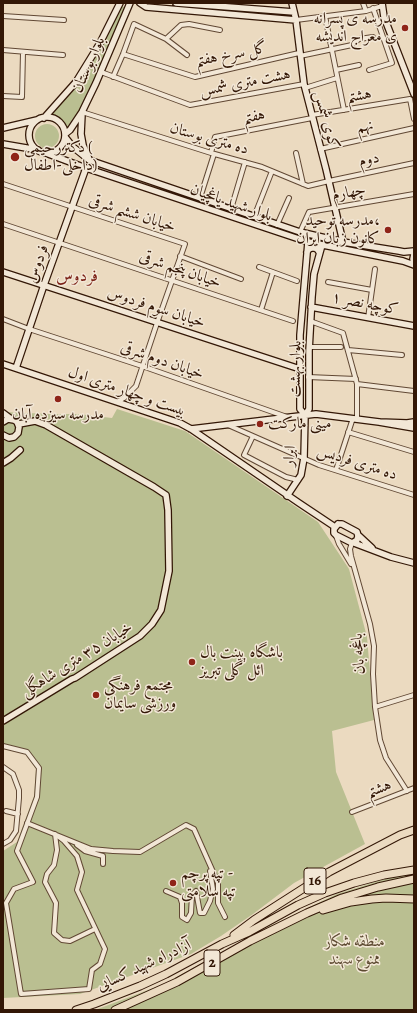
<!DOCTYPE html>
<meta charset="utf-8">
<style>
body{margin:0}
#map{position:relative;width:417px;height:1013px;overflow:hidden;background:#ebdac0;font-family:Alegreya,serif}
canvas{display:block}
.frame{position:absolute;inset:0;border:4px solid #331706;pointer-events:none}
</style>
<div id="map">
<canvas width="417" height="1013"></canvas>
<div class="frame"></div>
</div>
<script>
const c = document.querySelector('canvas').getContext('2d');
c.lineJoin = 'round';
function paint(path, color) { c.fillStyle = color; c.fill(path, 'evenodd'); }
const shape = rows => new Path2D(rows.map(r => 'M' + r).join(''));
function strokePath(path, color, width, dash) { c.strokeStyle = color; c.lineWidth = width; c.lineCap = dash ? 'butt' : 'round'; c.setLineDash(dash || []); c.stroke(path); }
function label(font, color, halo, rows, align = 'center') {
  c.font = font + ' Alegreya,Amiri,serif'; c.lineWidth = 3; c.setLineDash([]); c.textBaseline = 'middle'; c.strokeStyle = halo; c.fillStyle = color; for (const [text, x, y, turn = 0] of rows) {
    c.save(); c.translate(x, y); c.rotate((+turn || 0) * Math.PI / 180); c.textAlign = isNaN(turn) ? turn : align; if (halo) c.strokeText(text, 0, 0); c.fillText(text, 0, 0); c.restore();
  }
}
const green = shape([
 [122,6,124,7,124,9,89,95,66,129,63,123,51,114,78,86,85,75,96,57],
 '35 136a12 12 0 1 1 24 0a12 12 0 1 1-24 0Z',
 [117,409,185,431,318,522,349,569,367,637,374,720,332,731,336,772,365,844,294,883,253,914,221,936,191,954,80,994,3,998,3,851,17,842,34,796,36,769,25,754,3,749,3,412,50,414,78,414,112,418],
 [414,870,414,1010,95,1010,164,984,270,926,337,894]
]);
const street = shape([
 [363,3,366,11],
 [3,16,64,20],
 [325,16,344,110],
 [296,20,366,11,382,6],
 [166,39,181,25,189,24,220,30],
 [3,50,63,55],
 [123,54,195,77,299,53],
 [300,56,352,45,359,39,373,37],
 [336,70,359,65],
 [369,70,392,63,373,8],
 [101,72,190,105,304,84],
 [113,77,123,54,134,24,166,39,187,55],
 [305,88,337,78],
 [3,96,22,97,23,52],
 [82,112,211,153,262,167,308,186,329,181,414,163],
 [312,115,410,99,414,119],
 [320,149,414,128],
 [211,153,215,137,312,118],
 [296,153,303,184],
 [3,184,185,244,157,323,136,386,124,398,117,402],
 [200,198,214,154],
 [231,209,245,162],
 [254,217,272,171],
 [3,224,293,321],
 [277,225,289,198],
 [300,232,309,212,414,194],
 [180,256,241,279],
 [259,267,297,281],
 [328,282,372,290],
 [261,310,273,272],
 [368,318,375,269],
 [3,319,29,329,142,366,287,417],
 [310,321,343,333,357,384,357,419],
 [309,347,341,347],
 [348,350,402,355],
 [308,377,356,379],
 [357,384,414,391],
 [228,425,319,465,414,495],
 [348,432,414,452],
 [253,436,244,455,286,477,298,480],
 [336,470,353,418],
 [335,533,339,544,351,564],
 [352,543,350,549,351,556,370,624,374,646,373,674,375,707,380,740,386,758,407,791],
 [375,707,414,695],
 [3,746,27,752,39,768,37,797,17,851,33,882,14,889,6,903,21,994,89,989,92,970,100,964,105,949,77,890,82,872,77,856,64,841,55,834],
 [3,767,13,774,19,790,19,798,16,831,10,840,3,844],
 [6,811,18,814],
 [352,812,414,788],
 [27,823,91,849,113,851,140,852,186,825,194,829,218,883,218,903,225,917],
 [55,834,57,850,54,865,47,874,45,882,56,903,54,933,62,940,70,941,95,929],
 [77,845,85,851,103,856,103,864],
 [166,891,180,897,182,903,182,917,187,920,191,913,192,895,196,891,200,913,204,913,210,901,213,889,210,871]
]);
const secondary = shape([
 [140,3,146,7,296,20],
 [176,3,294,12],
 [292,3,296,20,304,84,326,169,343,242],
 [382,3,384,17,414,94],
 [82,114,81,134,83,145,89,159],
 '29 135a18 18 0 1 1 36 0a18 18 0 1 1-36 0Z',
 [44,118,76,82,100,43,120,3],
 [3,128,37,120],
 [65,134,70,130,82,112,96,83,130,3],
 [65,137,73,147,83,155,89,160,300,232,343,242,399,251,404,252,414,251],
 [3,144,38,150],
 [43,152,86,168,308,242,403,261,414,265],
 [307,252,309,249,312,248,315,248,318,250,319,252],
 [414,254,413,259,414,263],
 [3,272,300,369],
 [311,307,414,326],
 [3,364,180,423,191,429,299,503,335,527],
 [16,368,44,285,86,168],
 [3,413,11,419],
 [305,415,300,409,300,335,308,242],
 [3,422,8,419,14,420,17,422,19,427,18,433,14,437,9,438,3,435],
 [414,422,407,423,379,422,414,428],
 [191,429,316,414,379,422],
 [3,463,11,458,20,450],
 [287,496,301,475,304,458,305,415,309,409,309,351,312,297,314,274,322,245],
 [338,524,342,524,357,532,358,536,357,540,352,543,336,535,334,533,334,529,338,524],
 [358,535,372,548],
 [354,543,391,557,414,563],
 [3,721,72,679,75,678,140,636,152,624,161,610,169,571,168,510,166,495,154,487,46,425,35,421,19,424]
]);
const highway = shape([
 [323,910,351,902,372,899,386,898,414,899],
 [234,935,254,920,329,872,400,835,414,830],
 [76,1010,94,1004,140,986,166,974,222,944,249,932,298,905,325,893,354,883,384,875,414,870],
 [115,1010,177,982,250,941,307,913,342,898,378,887,414,879]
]);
const markers = [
 [405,28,4,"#8f2418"],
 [15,157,5,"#8f2418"],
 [388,230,4,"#8f2418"],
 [58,399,4,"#8f2418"],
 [260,424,4,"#8f2418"],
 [192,662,4,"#8f2418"],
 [96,695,4,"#8f2418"],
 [173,883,4,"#8f2418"]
];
const shields = [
 [315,881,22],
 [212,963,16]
];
const shieldNames = [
 ["16",315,881],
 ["2",212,963]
];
const poiNames = [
 ["مدرسه ی پسرانه",397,19,"right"],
 ["ی معراج اندیشه",397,37,"right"],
 ["دکتررحیمی (",24,148],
 ["داخلی-اطفال)",24,166],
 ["مدرسه توحید،",380,221,"right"],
 ["کانون زبان ایران",380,239,"right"],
 ["مدرسه سیزده آبان",58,415,"center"],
 ["مینی مارکت",268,424],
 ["باشگاه پینت بال",200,653],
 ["ائل گلی تبریز",200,671],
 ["مجتمع فرهنگی",104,686],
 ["ورزشی سایمان",104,704],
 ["تپه پرچم -",181,874],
 ["تپه سلامتی",181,892]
];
const streetNames = [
 ["گل سرخ هفتم",231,55,-11],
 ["بلوار بوستان",89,65,-66],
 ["هشت متری شمس",245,83,-11],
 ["هشتم",359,96,-9],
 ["هفتم",254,117,-11],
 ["کوی شمس",326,120,75],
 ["نهم",365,127,-12],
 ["ده متری بوستان",209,139,16],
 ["دوم",369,160,-12],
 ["چهارم",349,193,-10],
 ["بلوار شهید یاغچیان",231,203,19],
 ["خیابان ششم شرقی",132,214,18],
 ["فردوس",38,264,-70],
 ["خیابان پنجم شرقی",180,270,19],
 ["کوچه نصر ۱",365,304,11],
 ["خیابان سوم فردوس",156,308,18],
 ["خیابان دوم شرقی",162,361,19],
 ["بلوار بهشت",296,369,-89],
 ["بیست و چهار متری اول",127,392,19],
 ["ابرار",290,456,-84],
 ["ده متری فردیس",357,463,18],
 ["باغچه بان",359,654,-94],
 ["خیابان ۳۵ متری شاهگلی",77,660,-32],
 ["هشتم",379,789,-21],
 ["آزادراه شهید کسایی",144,966,-25]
];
const parkNames = [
 ["منطقه شکار",355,942],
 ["ممنوع سهند",355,960]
];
const neighbourhoodNames = [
 ["فردوس",77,277]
];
paint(green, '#babf91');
strokePath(street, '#614834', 6);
strokePath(secondary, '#331706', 8);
strokePath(highway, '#331706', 9);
strokePath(street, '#f2e7d6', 4);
strokePath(secondary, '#f2e7d6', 5.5);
strokePath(highway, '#ebdac0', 7);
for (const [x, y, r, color] of markers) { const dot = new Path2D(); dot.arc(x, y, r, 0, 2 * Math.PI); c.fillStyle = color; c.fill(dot); strokePath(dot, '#f2e7d6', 1.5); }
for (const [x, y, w] of shields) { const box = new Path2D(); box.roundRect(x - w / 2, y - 13, w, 26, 3); c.fillStyle = '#f2e7d6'; c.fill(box); strokePath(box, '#331706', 1); }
label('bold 15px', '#331706', null, shieldNames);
label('16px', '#331706', '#f2e7d6', poiNames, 'left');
label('16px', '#331706', '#f2e7d6', streetNames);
label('italic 16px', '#5c4930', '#f2e7d6', parkNames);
label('17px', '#7a1f14', '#f2e7d6', neighbourhoodNames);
</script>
